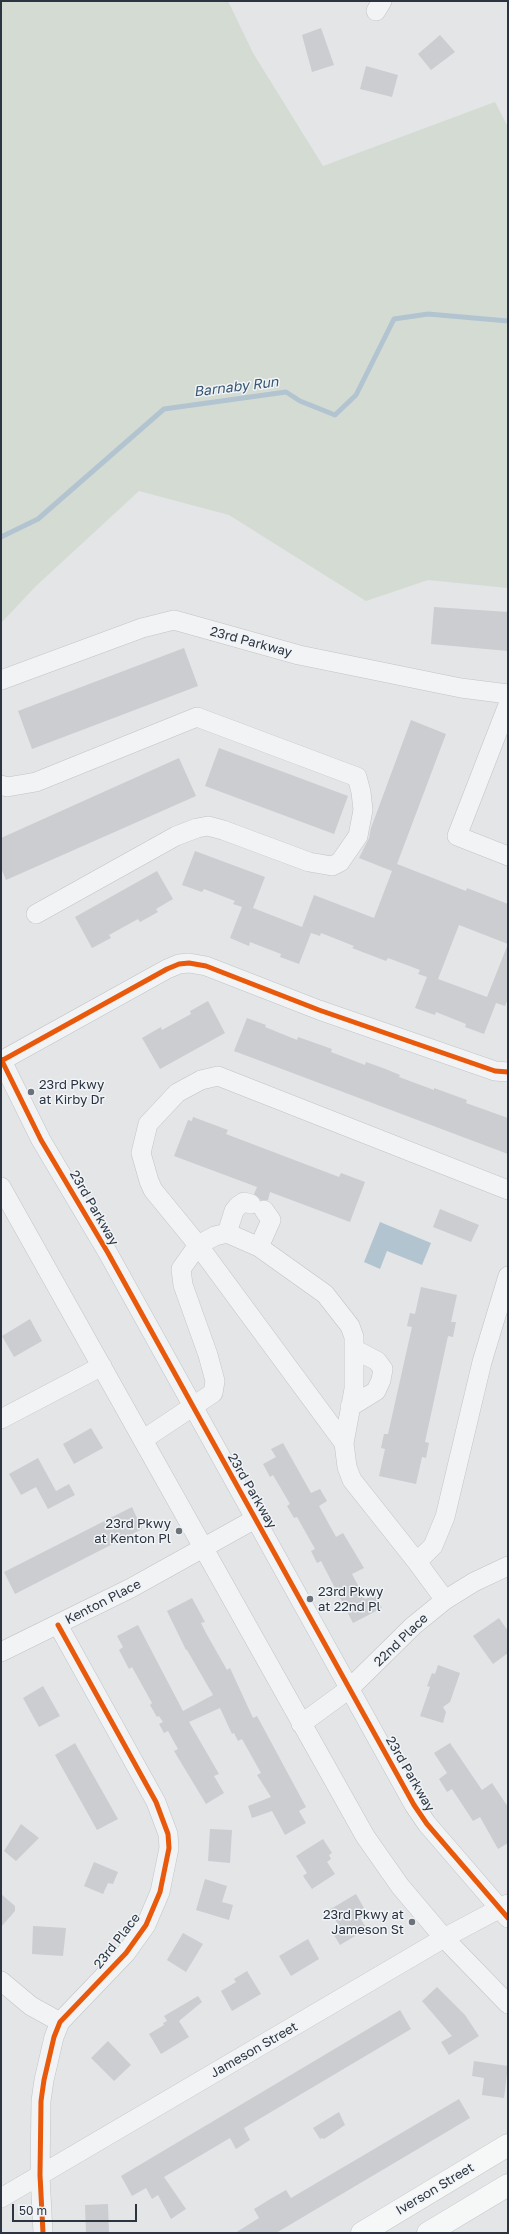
<!DOCTYPE html>
<style>
body{margin:0}
#map{position:relative;width:509px;height:2234px;overflow:hidden;background:#e3e5e7;font-family:"Golos Text",sans-serif}
canvas{display:block}
.frame{position:absolute;inset:0;border:2px solid #2b3440;pointer-events:none}
.scale{position:absolute;left:12px;top:2204px;width:125px;height:18px;box-sizing:border-box;border:2px solid #2b3440;border-top:0;padding-left:5px;font-size:12px;line-height:14px;white-space:nowrap;color:#2b3440;-webkit-text-stroke:3px #f1f4f7;paint-order:stroke}
</style>
<div id="map">
<canvas width="509" height="2234"></canvas>
<div class="frame"></div>
<div class="scale">50 m</div>
</div>
<script>
const c = document.querySelector('canvas').getContext('2d');
c.lineJoin = 'round';
function paint(path, color) { c.fillStyle = color; c.fill(path, 'evenodd'); }
const shape = rows => new Path2D(rows.map(r => 'M' + r).join(''));
function strokePath(path, color, width, dash) { c.strokeStyle = color; c.lineWidth = width; c.lineCap = dash ? 'butt' : 'round'; c.setLineDash(dash || []); c.stroke(path); }
function label(font, color, halo, rows, align = 'center') {
  c.font = font + ' "Golos Text",sans-serif'; c.lineWidth = 3; c.setLineDash([]); c.textBaseline = 'middle'; c.strokeStyle = halo; c.fillStyle = color; for (const [text, x, y, turn = 0] of rows) {
    c.save(); c.translate(x, y); c.rotate((+turn || 0) * Math.PI / 180); c.textAlign = isNaN(turn) ? turn : align; if (halo) c.strokeText(text, 0, 0); c.fillText(text, 0, 0); c.restore();
  }
}
const green = shape([
 [1,1,228,1,253,53,323,166,495,102,508,127,508,588,428,580,366,601,229,515,139,491,36,586,1,623]
]);
const water = shape([
 [380,1222,431,1243,422,1265,387,1251,380,1269,364,1262]
]);
const stream = shape([
 [1,537,38,519,164,409,286,392,300,401,335,415,356,395,394,319,428,314,508,321]
]);
const building = shape([
 [321,28,334,65,312,72,302,35],
 [440,35,455,52,431,70,418,54],
 [366,66,398,75,392,97,360,89],
 [434,607,508,612,508,651,431,644],
 [184,648,198,686,32,749,18,711],
 [411,720,446,734,397,864,466,891,467,888,508,904,508,944,459,925,438,979,487,997,508,944,508,999,505,1006,496,1003,484,1034,465,1027,466,1024,436,1012,435,1015,415,1008,427,977,418,974,420,970,388,958,386,961,352,948,354,946,321,933,320,936,311,933,299,964,280,957,281,954,250,942,249,946,230,938,242,907,233,904,235,901,204,889,202,892,182,885,195,851,265,877,253,908,302,927,314,895,374,918,392,871,359,858,369,838,371,828],
 [219,748,348,796,334,834,205,786],
 [179,758,196,796,6,880,1,868,1,838],
 [157,871,173,899,156,909,158,912,140,922,138,919,109,935,111,938,92,948,75,917],
 [208,1001,225,1033,160,1069,142,1038,161,1027,162,1030,191,1014,190,1011],
 [247,1018,266,1025,265,1027,297,1040,298,1037,332,1049,331,1052,365,1065,366,1062,383,1068,400,1075,399,1077,434,1090,434,1088,467,1100,466,1103,508,1118,508,1154,234,1051],
 [193,1117,228,1130,226,1134,339,1177,341,1173,365,1182,350,1222,270,1192,268,1200,261,1200,254,1194,257,1187,174,1156,188,1120,192,1121],
 [440,1209,479,1225,471,1242,433,1227],
 [421,1287,457,1295,451,1322,456,1322,453,1337,448,1336,425,1442,429,1443,426,1458,422,1457,416,1484,379,1476,385,1449,381,1448,384,1434,388,1434,412,1327,407,1326,410,1313,415,1314],
 [30,1319,42,1341,14,1357,2,1336],
 [91,1428,103,1448,74,1464,63,1444],
 [283,1443,311,1493,320,1489,327,1501,319,1506,336,1537,343,1533,364,1568,352,1574,365,1599,375,1595,382,1608,353,1623,321,1561,317,1563,311,1551,315,1549,297,1517,294,1518,287,1506,290,1504,273,1475,270,1477,263,1464,276,1457,271,1449],
 [38,1458,56,1491,69,1484,75,1495,48,1509,36,1487,21,1495,9,1474],
 [132,1507,142,1529,15,1594,4,1572],
 [192,1598,205,1622,201,1623,206,1633,227,1670,230,1668,253,1718,257,1716,306,1807,299,1811,306,1823,285,1835,272,1811,252,1818,248,1806,271,1797,257,1775,261,1773,242,1739,238,1741,234,1733,232,1734,220,1708,189,1722,219,1774,214,1776,224,1793,206,1804,174,1751,178,1749,168,1731,164,1733,159,1724,163,1722,159,1716,157,1717,150,1705,152,1703,132,1667,129,1669,119,1650,123,1647,117,1636,138,1625,183,1711,213,1695,187,1650,186,1650,167,1611],
 [499,1618,508,1631,508,1653,493,1664,473,1636],
 [438,1665,460,1673,450,1702,443,1707,446,1712,443,1723,420,1716,430,1687,427,1686,432,1673,435,1674],
 [43,1686,60,1716,39,1727,23,1698],
 [75,1743,118,1819,97,1830,55,1755],
 [450,1743,482,1790,492,1783,508,1807,508,1843,498,1849,480,1817,473,1821,452,1789,447,1792,439,1779,447,1773,434,1753],
 [21,1824,39,1838,16,1861,4,1851],
 [210,1829,232,1830,230,1863,208,1861],
 [323,1839,332,1853,329,1855,331,1859,327,1862,335,1874,312,1889,303,1876,307,1873,296,1856],
 [94,1862,118,1872,113,1884,108,1883,103,1894,84,1886],
 [205,1879,227,1886,222,1902,233,1905,229,1920,196,1910],
 [1,1894,15,1906,15,1911,1,1927],
 [356,1894,364,1908,361,1910,364,1915,360,1918,367,1929,340,1945,332,1932,340,1927,329,1910],
 [33,1926,66,1928,63,1956,32,1954],
 [183,1933,203,1944,186,1972,167,1960],
 [308,1939,319,1959,291,1976,279,1956],
 [247,1971,261,1994,232,2011,221,1991,236,1982,234,1979],
 [437,1987,465,2015,479,2036,449,2055,441,2042,452,2036,422,2001],
 [198,1996,202,2002,179,2021,189,2037,161,2054,149,2034,164,2025,163,2023,167,2021,164,2016],
 [400,2010,411,2029,244,2128,250,2140,236,2149,230,2138,164,2177,186,2209,171,2219,158,2195,152,2199,146,2188,132,2196,121,2176],
 [108,2041,131,2065,114,2081,91,2058],
 [474,2061,508,2066,504,2098,482,2095,484,2078,472,2076],
 [459,2099,470,2118,428,2143,276,2233,235,2233,259,2218,254,2209,272,2198,286,2190,291,2198],
 [339,2112,345,2125,324,2139,322,2138,320,2139,313,2128],
 [108,2204,109,2233,86,2233,85,2205]
]);
const minor = shape([
 [376,11,382,1],
 [1,680,142,628,174,620,299,655,461,688,508,694],
 [508,705,457,836,508,856],
 [1,785,7,787,36,782,197,717,357,777,361,792,363,810,358,836,340,862,332,866,309,862,223,830,208,826,197,828,176,836,36,914],
 [1,1059,41,1140,108,1253,414,1805,427,1824,508,1918],
 [1,1061,167,969,179,964,189,963,206,966,319,1010,495,1071,508,1072],
 [1,1187,365,1836,400,1886,444,1938,508,2004],
 [227,1233,234,1211,238,1206,244,1202,251,1204],
 [259,1247,271,1220,264,1210],
 [350,1407,376,1391,381,1380,383,1369,377,1361,354,1349],
 [1,1419,102,1366],
 [144,1439,213,1393,215,1381,208,1355,183,1285,181,1269,198,1245,344,1443,347,1467,352,1480,417,1562,445,1600],
 [344,1443,354,1389,354,1337,350,1326,325,1294,259,1247,227,1233,215,1236,198,1245,153,1190,149,1181,141,1153,148,1124,177,1093,201,1080,218,1076,508,1190],
 [417,1562,433,1546,445,1517,482,1362,508,1276],
 [1,1652,131,1588,255,1519],
 [301,1724,349,1689,413,1626,445,1600,474,1582,508,1566],
 [1,1981,31,2006,60,2022],
 [1,2198,444,1938,508,1904],
 [43,2233,40,2175,41,2101,44,2080,54,2037,60,2022,126,1953,146,1925,160,1892,169,1848,168,1834,156,1802,58,1625]
]);
const major = shape([
 [362,2233,508,2145],
 [428,2233,508,2185]
]);
const cycleway = shape([
 [1,1059,41,1140,108,1253,414,1805,427,1824,508,1918],
 [1,1061,167,969,179,964,189,963,206,966,319,1010,495,1071,508,1072],
 [43,2233,40,2175,41,2101,44,2080,54,2037,60,2022,126,1953,146,1925,160,1892,169,1848,168,1834,156,1802,58,1625]
]);
const markers = [
 [31,1092,4,"#6b727a"],
 [179,1531,4,"#6b727a"],
 [310,1599,4,"#6b727a"],
 [412,1922,4,"#6b727a"]
];
const streetNames = [
 ["23rd Parkway",251,642,15],
 ["23rd Parkway",94,1208,60],
 ["23rd Parkway",252,1491,60],
 ["Kenton Place",103,1602,-27],
 ["22nd Place",401,1640,-44],
 ["23rd Parkway",410,1774,60],
 ["23rd Place",117,1941,-52],
 ["Jameson Street",254,2050,-30],
 ["Iverson Street",435,2189,-31]
];
const poiNames = [
 ["23rd Pkwy",39,1085],
 ["at Kirby Dr",39,1100],
 ["23rd Pkwy",171,1524,"right"],
 ["at Kenton Pl",171,1539,"right"],
 ["23rd Pkwy",318,1592],
 ["at 22nd Pl",318,1607],
 ["23rd Pkwy at",404,1915,"right"],
 ["Jameson St",404,1930,"right"]
];
const waterNames = [
 ["Barnaby Run",236,387,-7]
];
paint(green, '#d4dbd3');
paint(water, '#b3c4d1');
strokePath(stream, '#b3c4d1', 5);
paint(building, '#cbcdd0');
strokePath(minor, '#c1c3c5', 20);
strokePath(major, '#bfc2c5', 23);
strokePath(minor, '#f2f3f5', 19);
strokePath(major, '#f6f7f7', 22);
strokePath(cycleway, '#e8590c', 5);
for (const [x, y, r, color] of markers) { const dot = new Path2D(); dot.arc(x, y, r, 0, 2 * Math.PI); c.fillStyle = color; c.fill(dot); strokePath(dot, '#f1f4f7', 1.5); }
label('13px', '#2b3440', '#f1f4f7', streetNames);
label('13px', '#2b3440', '#f1f4f7', poiNames, 'left');
label('italic 14px', '#375672', '#f1f4f7', waterNames);
</script>
